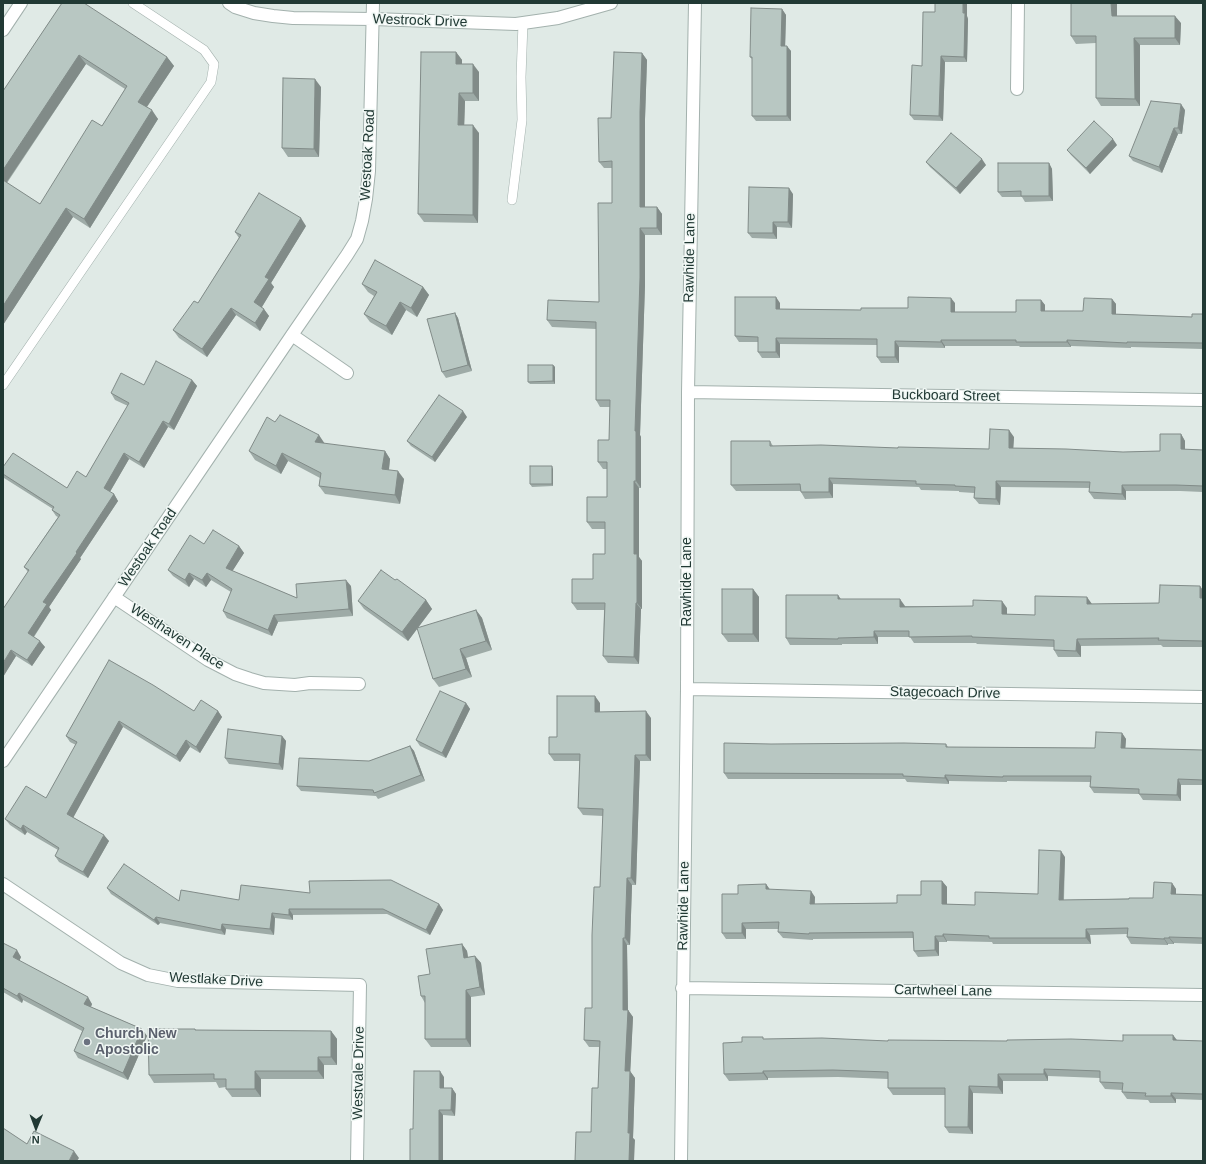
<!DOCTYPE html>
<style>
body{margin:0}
#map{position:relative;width:1206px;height:1164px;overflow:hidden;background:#e0eae6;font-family:Arial,sans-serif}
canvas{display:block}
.frame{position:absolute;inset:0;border:4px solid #213934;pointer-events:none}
.north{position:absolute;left:16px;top:1108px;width:40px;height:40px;-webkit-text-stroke:3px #f0f7f4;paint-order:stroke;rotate:181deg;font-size:11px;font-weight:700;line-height:16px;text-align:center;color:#213934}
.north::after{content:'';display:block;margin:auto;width:14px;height:18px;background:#213934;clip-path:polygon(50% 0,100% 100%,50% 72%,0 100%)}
</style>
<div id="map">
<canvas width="1206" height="1164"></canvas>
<div class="frame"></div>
<div class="north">N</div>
</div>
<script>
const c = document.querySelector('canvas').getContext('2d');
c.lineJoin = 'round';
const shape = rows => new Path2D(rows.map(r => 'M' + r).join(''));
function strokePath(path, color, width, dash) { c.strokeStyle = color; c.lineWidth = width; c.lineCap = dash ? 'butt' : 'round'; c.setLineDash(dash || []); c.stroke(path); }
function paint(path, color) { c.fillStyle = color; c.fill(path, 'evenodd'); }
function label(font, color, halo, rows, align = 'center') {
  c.font = font + ' Arial,sans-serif'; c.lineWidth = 3; c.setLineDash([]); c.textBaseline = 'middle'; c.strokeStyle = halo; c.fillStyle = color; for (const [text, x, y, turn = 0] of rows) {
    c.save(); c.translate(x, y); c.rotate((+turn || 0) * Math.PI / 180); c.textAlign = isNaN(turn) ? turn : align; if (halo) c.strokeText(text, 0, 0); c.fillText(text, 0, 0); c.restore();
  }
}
const lane = shape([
 [512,200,522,120,521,77,523,23],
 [3,385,211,82,214,64,204,50,133,3]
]);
const street = shape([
 [229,3,235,7,254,13,273,16,293,18,373,19,516,24,558,18,611,3],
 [3,30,21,3],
 [1017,89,1018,3],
 [292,335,347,373],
 [688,392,1203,400],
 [114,597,208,660,235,674,250,679,264,683,295,685,310,683,359,684],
 [687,689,1203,697],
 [3,761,292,335,347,255,357,239,362,221,366,199,369,171,373,3],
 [3,884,121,963,148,975,178,981,360,985,357,1161],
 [682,988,1203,995],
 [681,1161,687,689,688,392,695,3]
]);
const wall = shape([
 [62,3,167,57,174,66,147,107,158,119,90,228,73,217,3,325,3,91],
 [86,64,125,89,102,126,40,204,7,183],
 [1071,3,1117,3,1117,16,1181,23,1180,45,1140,45,1140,106,1101,106,1096,98,1096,43,1076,44,1071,36],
 [782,9,786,15,785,46,791,51,791,121,756,121,752,116,752,59,750,57],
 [967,16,968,19,967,62,945,62,943,121,914,120,910,115,922,66],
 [456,52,462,60,462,64,479,72,479,101,465,101,464,125,479,133,478,223,424,222,418,214],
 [642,53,647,60,645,119,645,207,657,207,662,214,662,235,645,235,645,285,640,435,641,437,641,488,639,488,639,557,642,561,642,609,641,609,639,664,608,663,603,656,604,610,577,610,572,603,593,579,605,554,605,529,592,529,587,522,607,497,607,469,603,469,598,462,609,440,610,407,600,407,596,400,596,329,552,327,547,320,599,302,612,203,612,168,604,168,599,162,611,118],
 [321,87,319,157,288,157,282,148],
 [1185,110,1182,134,1178,134,1162,173,1133,161,1129,156],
 [1117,145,1090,174,1071,155,1067,150],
 [926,162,986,165,960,194,930,167],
 [1049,163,1052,169,1053,201,1025,202,1022,197,1002,197,998,192],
 [793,194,792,228,777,227,777,239,752,238,748,233],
 [306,226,271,283,274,287,262,307,269,316,260,331,236,315,207,357,179,338,173,330,198,303,239,238,235,232],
 [362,284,423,287,429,295,417,317,406,310,392,335,370,322,364,314,374,296,368,292],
 [1112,299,1116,304,1116,314,1192,317,1203,314,1203,349,1131,347,1131,348,1071,346,1071,347,1020,347,1019,346,945,346,945,348,899,347,899,363,881,363,877,357,877,345,780,344,780,358,762,358,758,352,758,342,739,342,735,336,780,303,780,309,861,310,908,308,955,303,955,312,1016,312,1041,300,1045,305,1045,311,1083,311],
 [455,313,458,318,472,371,446,378,442,372],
 [553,365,555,367,555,384,530,384,528,382],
 [192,380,197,386,174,430,168,427,144,468,129,459,110,492,114,494,118,501,80,558,81,559,49,607,51,610,34,637,45,647,32,666,16,656,3,677,28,572,24,567,58,517,56,516,52,510,53,509,4,478,3,477,3,467,67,488,86,477,128,406,115,400,111,393,144,385],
 [467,417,435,462,411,446,407,441],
 [275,422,325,444,385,451,390,459,389,470,404,479,400,504,325,494,319,486,320,478,288,461,281,474,255,460,249,451],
 [1181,434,1185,441,1185,449,1203,450,1203,492,1180,491,1126,491,1126,500,1094,499,1089,492,1090,488,1001,487,1000,505,979,504,974,498,974,493,959,492,959,491,921,490,919,487,833,484,833,498,805,499,801,492,801,491,736,491,731,485,770,441,773,446,898,448,989,449,1014,437,1013,448,1123,452,1160,451],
 [553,469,553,486,532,487,530,484],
 [204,544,239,546,244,553,232,571,297,598,351,586,353,616,278,622,272,636,227,618,223,611,231,592,211,580,206,587,194,579,189,587,173,576,168,570],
 [395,580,426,600,432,609,408,641,364,609,358,601],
 [753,589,759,597,759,642,728,642,722,634],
 [1203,590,1203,647,1163,647,1161,645,1081,646,1081,657,1058,657,1054,650,1054,647,977,644,976,643,914,643,910,637,878,637,878,644,842,644,842,645,790,645,786,638,841,599,905,606,1007,608,1007,614,1035,615,1092,604,1159,603],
 [476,610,482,618,492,650,466,658,472,677,439,687,433,679],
 [109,660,194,711,218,711,222,717,200,753,190,747,180,762,123,727,73,817,109,841,88,878,59,862,55,856,58,850,27,832,25,835,10,825,5,819,46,798,76,745,70,742,66,736],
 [466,703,470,709,446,758,420,746,416,740],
 [600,703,600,712,651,718,651,761,640,761,636,885,632,885,630,945,627,945,628,1010,633,1017,630,1071,635,1078,633,1138,635,1140,591,1132,598,1088,599,1047,589,1047,584,1040,592,1008,600,887,603,816,583,815,578,808,580,761,554,761,549,754,557,737],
 [1122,733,1126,739,1125,748,1203,750,1203,785,1181,785,1181,801,1143,800,1139,794,1094,793,1090,787,1090,782,1007,781,1007,782,949,781,949,784,907,782,905,779,728,779,724,773,771,744,946,744,948,747,1095,748],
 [282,736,286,741,283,770,229,764,225,758],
 [410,746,414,751,425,781,378,799,376,796,301,791,297,786,369,761],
 [1065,857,1064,900,1153,898,1172,883,1176,889,1176,894,1203,895,1203,944,1174,943,1174,944,1168,944,1168,945,1131,944,1127,937,1127,934,1090,935,1091,944,993,944,992,942,947,941,947,942,939,942,939,956,918,957,914,951,913,938,813,939,813,940,783,938,778,932,779,929,746,929,746,939,726,939,722,933,766,884,770,890,815,897,815,904,897,903,921,895,942,881,947,887,947,904,975,905,1038,894],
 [107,888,179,901,239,900,310,893,439,904,443,910,430,935,387,914,293,915,293,920,275,918,274,935,226,929,225,935,160,923,158,925,111,894],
 [3,943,21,957,19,961,92,1004,91,1007,142,1029,147,1036,128,1080,78,1058,74,1051,82,1031,23,1000,22,1003,3,992],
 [462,944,467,951,468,957,475,956,481,963,485,995,471,997,471,1047,431,1047,425,1039,425,1003,421,996,430,974],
 [195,1029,196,1030,331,1031,337,1039,337,1065,324,1065,324,1079,261,1079,261,1097,232,1097,226,1089,226,1087,219,1088,216,1082,154,1083,149,1075],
 [1173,1035,1177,1040,1203,1041,1203,1100,1176,1099,1176,1103,1150,1103,1148,1100,1127,1099,1122,1092,1122,1090,1105,1089,1100,1082,1100,1078,1048,1076,1048,1081,1003,1081,1003,1094,973,1093,973,1134,949,1133,945,1127,945,1095,893,1095,888,1088,888,1079,838,1077,768,1078,768,1080,729,1081,724,1074,764,1039,888,1041,1123,1041],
 [444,1077,444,1088,452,1088,456,1094,455,1116,443,1115,413,1129]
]);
const shadedWall = shape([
 [963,3,967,3,967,16,968,19,967,62,964,57],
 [1111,3,1117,3,1117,23,1112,16],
 [782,9,786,15,785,51,781,46],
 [1175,16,1181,23,1180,45,1175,38],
 [1134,38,1140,45,1140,106,1135,99],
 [787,46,791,51,791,121,787,116],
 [456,52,462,60,462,72,456,64],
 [642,53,647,60,645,119,645,214,640,207,640,112],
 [79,55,86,64,4,186,3,184,3,170],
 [941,56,945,62,943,121,939,116],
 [167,57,174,66,144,111,138,102],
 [473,64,479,72,479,101,473,93],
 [315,79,321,87,319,157,314,149],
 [459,93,465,101,464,133,458,125],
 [1181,104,1185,110,1182,134,1178,128],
 [152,110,158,119,90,228,84,219],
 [473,125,479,133,478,223,473,215],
 [1174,128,1178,134,1162,173,1159,167],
 [1113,139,1117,145,1090,174,1086,168],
 [982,159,986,165,960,194,956,188],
 [1049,163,1052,169,1053,201,1049,196],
 [789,188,793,194,792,228,788,222],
 [657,207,662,214,662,235,657,228],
 [66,208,73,217,3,325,3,306],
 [301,218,306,226,271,283,274,287,260,310,254,302,265,277],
 [773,222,777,227,777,239,773,233],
 [640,228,645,235,645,285,640,435,641,437,641,488,636,481,635,431],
 [423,287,429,295,417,317,411,308],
 [776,297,780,303,780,315,776,309],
 [951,298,955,303,955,318,951,312],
 [1112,299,1116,304,1116,319,1112,314],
 [1041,300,1045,305,1045,317,1041,311],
 [400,302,406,310,392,335,386,326],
 [231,308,236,315,207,357,202,349],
 [264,309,269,316,260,331,255,323],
 [455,313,458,318,472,371,468,365],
 [776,338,780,344,780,358,776,352],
 [941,340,945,346,945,348,941,342],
 [1067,340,1071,346,1071,347,1067,342],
 [895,341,899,347,899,363,895,357],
 [553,365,555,367,555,384,553,381],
 [192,380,197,386,174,430,169,424],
 [463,411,467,417,435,462,432,457],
 [163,421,168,427,144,468,139,462],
 [1009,430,1014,437,1013,454,1009,448],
 [1181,434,1185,441,1185,455,1181,449],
 [319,435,325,444,315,442],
 [385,451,390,459,388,477,382,469],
 [124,453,129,459,108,495,104,488],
 [282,453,288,461,281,474,276,466],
 [552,466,553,469,553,486,552,484],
 [398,471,404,479,400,504,395,495],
 [829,478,833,484,833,498,829,492],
 [634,481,639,488,639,557,642,561,642,609,637,603,634,554],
 [996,481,1001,487,1000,505,996,499],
 [1122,485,1126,491,1126,500,1122,494],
 [114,494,118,501,80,558,81,559,49,607,51,610,32,639,28,633,43,602],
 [239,546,244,553,230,575,226,568],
 [189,573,194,579,189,587,185,580],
 [207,573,211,580,206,587,202,580],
 [346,580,351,586,353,616,349,609],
 [1200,586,1203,590,1203,602,1200,598],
 [753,589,759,597,759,642,753,634],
 [838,595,843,602,838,599],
 [1087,597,1092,604,1087,604],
 [900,599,905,606,905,613,900,607],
 [426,600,432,609,408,641,402,632],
 [1002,601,1007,608,1007,621,1002,614],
 [636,603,641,609,639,664,634,657],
 [476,610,482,618,492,650,486,641],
 [274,615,278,622,272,636,268,630],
 [874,631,878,637,878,644,874,637],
 [1077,639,1081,646,1081,657,1076,651],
 [40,641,45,647,32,666,27,660],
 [460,649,466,658,472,677,466,669],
 [11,650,16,656,3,677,3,663],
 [595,696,600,703,600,718,595,712],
 [466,703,470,709,446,758,442,753],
 [218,711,222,717,200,753,196,747],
 [646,711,651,718,651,761,646,755],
 [119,721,123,727,72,820,67,814],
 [1122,733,1126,739,1125,754,1121,748],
 [282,736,286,741,283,770,279,764],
 [186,740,190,747,180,762,176,756],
 [410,746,414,751,425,781,421,775],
 [635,755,640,761,636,885,631,878],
 [945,775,949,781,949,784,945,778],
 [1178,779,1181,785,1181,801,1177,795],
 [23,825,27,832,25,835,21,829],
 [104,835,109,841,88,878,83,872],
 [1061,851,1065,857,1063,907,1059,900],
 [627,878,632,885,630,945,625,938],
 [942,881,947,887,947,910,942,904],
 [1172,883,1176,889,1176,900,1171,894],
 [766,884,771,891,766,889],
 [811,891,815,897,814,910,810,904],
 [439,904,443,910,430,935,426,930],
 [289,909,293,915,293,920,289,915],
 [272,913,275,918,274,935,270,929],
 [156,917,160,923,158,925,154,920],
 [742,923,746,929,746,939,742,933],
 [222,924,226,929,225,935,221,930],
 [1086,929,1090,935,1091,944,1086,938],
 [943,934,947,941,947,942,943,936],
 [935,936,939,942,939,956,935,950],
 [1169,937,1174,943,1174,944,1169,938],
 [623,938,627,945,628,1015,628,1010,633,1017,630,1078,625,1071,623,1010],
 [1164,938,1168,944,1168,945,1164,939],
 [462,944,467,951,469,965,464,958],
 [17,950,21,957,18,964,13,957],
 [475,956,481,963,485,995,480,987],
 [466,990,471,997,471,1047,466,1039],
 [19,993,23,1000,22,1003,17,996],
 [88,997,92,1004,89,1011,84,1004],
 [142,1029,147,1036,128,1080,123,1073],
 [331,1031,337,1039,337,1065,331,1057],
 [1173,1035,1178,1042,1173,1040],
 [318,1057,324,1065,324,1079,318,1071],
 [1044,1069,1048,1076,1048,1081,1044,1074],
 [255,1071,261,1079,261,1097,255,1089],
 [440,1071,444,1077,444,1094,440,1088],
 [630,1071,635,1078,633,1138,635,1140,634,1161,629,1161,628,1133],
 [763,1071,768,1078,768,1080,763,1073],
 [998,1074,1003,1081,1003,1094,998,1087],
 [969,1086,973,1093,973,1134,968,1127],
 [452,1088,456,1094,455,1116,451,1110],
 [1171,1093,1176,1099,1176,1103,1171,1096],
 [439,1110,443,1115,443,1161,439,1161],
 [74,1151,79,1158,77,1161,69,1161]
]);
const building = shape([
 [62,3,84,3,167,57,138,102,152,110,84,219,66,208,3,306,3,180,40,204,92,120,102,126,127,86,79,55,3,170,3,91,62,3],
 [935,3,963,3,963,13,965,13,964,57,941,56,939,116,910,115,912,65,922,66,923,12,935,12,935,3],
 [1071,3,1111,3,1112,16,1175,16,1175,38,1134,38,1135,99,1096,98,1096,36,1071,36,1071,3],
 [751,8,782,9,781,46,787,46,787,116,752,116,752,57,750,57,751,8],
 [421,52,456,52,456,64,473,64,473,93,459,93,458,125,473,125,473,215,418,214,421,52],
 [614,52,642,53,640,112,640,207,657,207,657,228,640,228,640,278,635,431,636,431,636,481,634,481,634,554,637,554,637,603,636,603,634,657,603,656,605,603,572,603,572,579,593,579,593,554,605,554,605,522,587,522,587,497,607,497,607,462,598,462,598,440,609,440,610,400,596,400,596,322,547,320,548,300,599,302,598,203,612,203,612,161,599,162,598,118,611,118,614,52],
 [283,78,315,79,314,149,282,148,283,78],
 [1151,101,1181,104,1178,128,1174,128,1159,167,1129,156,1151,101],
 [1094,121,1113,139,1086,168,1067,150,1094,121],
 [951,133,982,159,956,188,926,162,951,133],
 [998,163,1049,163,1049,196,1021,196,1021,191,998,192,998,163],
 [749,187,789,188,788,222,773,222,773,233,748,233,749,187],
 [259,193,301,218,265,277,269,279,254,302,264,309,255,323,231,308,202,349,173,330,194,301,198,303,241,235,235,232,259,193],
 [375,260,423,287,411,308,400,302,386,326,364,314,377,292,362,284,375,260],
 [735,297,776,297,776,309,861,310,861,308,908,308,908,297,951,298,951,312,1016,312,1016,300,1041,300,1041,311,1083,311,1084,298,1112,299,1112,314,1192,317,1192,314,1203,314,1203,343,1127,342,1127,343,1067,340,1067,342,1016,342,1016,340,941,340,941,342,895,341,895,357,877,357,877,339,776,338,776,352,758,352,758,337,735,336,735,297],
 [455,313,468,365,442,372,427,319,455,313],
 [156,361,192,380,169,424,163,421,139,462,124,453,104,488,114,494,76,552,77,553,43,602,47,604,28,633,40,641,27,660,11,650,3,663,3,609,29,570,24,567,60,515,52,510,54,507,3,474,3,467,13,453,67,488,77,471,86,477,129,403,111,393,121,373,144,385,156,361],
 [528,365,553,365,553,381,528,382,528,365],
 [439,395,463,411,432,457,407,441,439,395],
 [280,415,319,435,315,442,385,451,382,469,398,471,395,495,319,486,321,473,282,453,276,466,249,451,267,417,275,422,280,415],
 [990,429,1009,430,1009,448,1066,449,1123,452,1160,451,1160,434,1181,434,1181,449,1203,450,1203,486,1176,485,1122,485,1122,494,1089,492,1090,482,996,481,996,499,974,498,975,487,955,486,955,485,916,484,916,481,829,478,829,492,801,492,800,484,731,485,731,441,770,441,770,446,821,445,898,448,898,447,989,449,990,429],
 [530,466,552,466,552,484,530,484,530,466],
 [213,530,239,546,226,568,297,598,296,584,346,580,349,609,274,615,268,630,223,611,232,589,207,573,202,580,189,573,185,580,168,570,190,535,204,544,213,530],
 [381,570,395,580,397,579,426,600,402,632,358,601,381,570],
 [1160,585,1200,586,1200,598,1203,598,1203,641,1158,640,1159,638,1077,639,1076,651,1054,650,1054,640,972,637,972,636,909,637,909,631,874,631,874,637,838,638,838,639,786,638,786,595,838,595,838,599,900,599,900,607,973,606,973,600,1002,601,1002,614,1035,615,1035,596,1087,597,1087,604,1159,603,1160,585],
 [722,589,753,589,753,634,722,634,722,589],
 [476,610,486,641,460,649,466,669,433,679,417,628,476,610],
 [109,660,153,685,194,711,201,700,218,711,196,747,186,740,176,756,119,721,67,814,104,835,83,872,55,856,59,848,23,825,21,829,5,819,26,786,46,798,77,742,66,736,109,660],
 [440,691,466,703,442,753,416,740,440,691],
 [557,696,595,696,595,712,646,711,646,755,635,755,631,878,627,878,625,938,623,938,623,1010,628,1010,625,1071,630,1071,628,1133,630,1133,629,1161,575,1161,576,1132,591,1132,592,1088,598,1088,600,1041,584,1040,585,1008,592,1008,592,935,594,887,600,887,603,809,578,808,580,754,549,754,549,737,557,737,557,696],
 [228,729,282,736,279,764,225,758,228,729],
 [1096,732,1122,733,1121,748,1203,750,1203,780,1178,779,1177,795,1139,794,1139,789,1090,787,1091,776,1003,776,1003,777,945,775,945,778,903,776,903,774,724,773,724,743,771,744,904,743,946,744,946,747,1095,748,1096,732],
 [410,746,421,775,374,793,373,790,297,786,299,758,369,761,410,746],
 [1039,850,1061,851,1059,900,1129,899,1129,898,1153,898,1154,882,1172,883,1171,894,1203,895,1203,938,1169,937,1169,938,1164,938,1164,939,1127,937,1128,928,1086,929,1086,938,989,938,989,936,943,934,943,936,935,936,935,950,914,951,913,932,809,933,809,934,778,932,779,922,742,923,742,933,722,933,722,894,738,894,738,885,766,884,766,889,811,891,810,904,897,903,897,895,921,895,921,881,942,881,942,904,975,905,975,892,1038,894,1039,850],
 [124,864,179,901,181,890,239,900,241,885,310,893,309,881,391,880,439,904,426,930,383,909,289,909,289,915,272,913,270,929,222,924,221,930,156,917,154,920,107,888,124,864],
 [3,943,17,950,13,957,88,997,84,1004,142,1029,123,1073,74,1051,84,1028,19,993,17,996,3,988,3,943],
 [462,944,464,958,475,956,480,987,466,990,466,1039,425,1039,425,996,421,996,418,976,430,974,426,949,462,944],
 [148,1029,195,1029,195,1030,331,1031,331,1057,318,1057,318,1071,255,1071,255,1089,226,1089,226,1079,214,1079,214,1074,149,1075,148,1029],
 [1123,1035,1173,1035,1173,1040,1203,1041,1203,1094,1171,1093,1171,1096,1145,1096,1146,1093,1122,1092,1123,1083,1100,1082,1100,1071,1044,1069,1044,1074,998,1074,998,1087,969,1086,968,1127,945,1127,945,1088,888,1088,888,1072,833,1070,763,1071,763,1073,724,1074,723,1043,742,1042,742,1037,763,1037,763,1039,822,1038,888,1041,888,1040,1007,1041,1007,1040,1071,1039,1123,1041,1123,1035],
 [414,1071,440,1071,440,1088,452,1088,451,1110,439,1110,439,1161,410,1161,410,1129,413,1129,414,1071],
 [3,1128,27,1144,34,1131,74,1151,69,1161,3,1161,3,1128]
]);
const markers = [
 [87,1042,4,"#6b7280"]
];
const streetNames = [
 ["Westrock Drive",420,21,2],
 ["Westoak Road",368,155,-87],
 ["Rawhide Lane",690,258,-89],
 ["Buckboard Street",946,396,1],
 ["Westoak Road",148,548,-56],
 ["Rawhide Lane",687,582,-90],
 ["Westhaven Place",177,637,33],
 ["Stagecoach Drive",945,693,1],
 ["Rawhide Lane",684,906,-89],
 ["Westlake Drive",216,980,3],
 ["Cartwheel Lane",943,991,1],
 ["Westvale Drive",359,1073,-89]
];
const worshipNames = [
 ["Church New",95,1034],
 ["Apostolic",95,1050]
];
strokePath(lane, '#a3b1ad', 10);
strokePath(street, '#a3b1ad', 14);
strokePath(lane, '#fff', 9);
strokePath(street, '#fff', 12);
paint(wall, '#9eaba7');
paint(shadedWall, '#818b88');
paint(building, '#b8c7c2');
strokePath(building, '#818b88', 1);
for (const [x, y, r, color] of markers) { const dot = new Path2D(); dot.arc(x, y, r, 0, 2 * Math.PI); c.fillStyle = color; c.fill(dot); strokePath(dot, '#f0f7f4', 1.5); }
label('14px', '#213934', '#f0f7f4', streetNames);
label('bold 14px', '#5b616d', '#f0f7f4', worshipNames, 'left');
</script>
